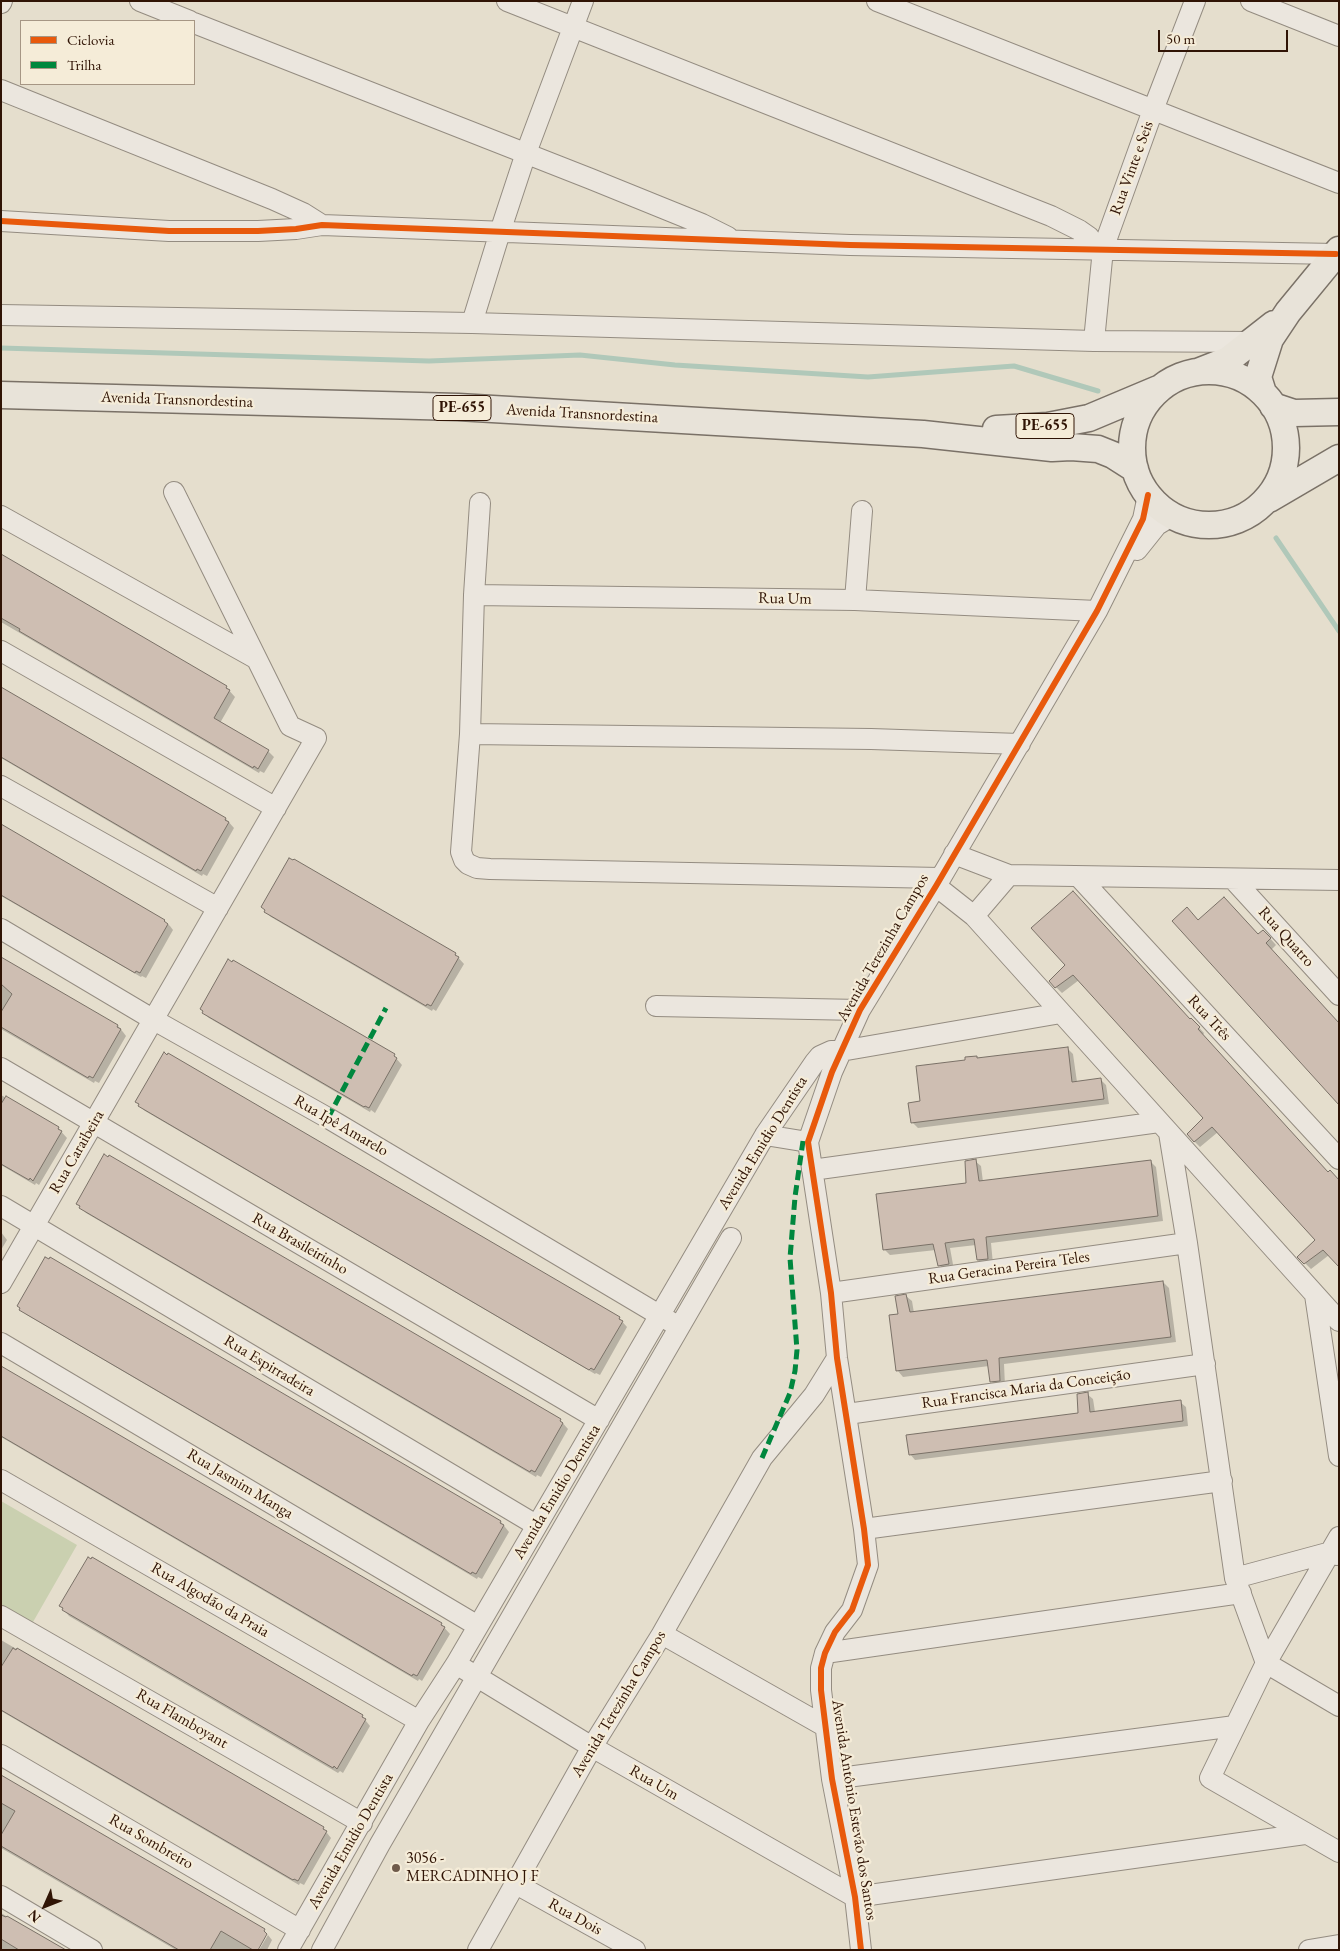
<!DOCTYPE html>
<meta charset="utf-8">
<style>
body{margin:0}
#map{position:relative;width:1340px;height:1951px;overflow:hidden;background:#e5decd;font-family:"EB Garamond",serif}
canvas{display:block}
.frame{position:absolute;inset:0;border:2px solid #301405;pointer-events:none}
.legend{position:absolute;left:20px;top:20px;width:175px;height:65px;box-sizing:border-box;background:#f5ecd8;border:1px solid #a69684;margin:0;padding:6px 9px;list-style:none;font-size:15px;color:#301405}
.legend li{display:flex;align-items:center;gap:10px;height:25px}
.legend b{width:25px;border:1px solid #a69684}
.north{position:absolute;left:20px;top:1881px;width:50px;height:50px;-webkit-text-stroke:4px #f5ecd8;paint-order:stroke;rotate:226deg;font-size:14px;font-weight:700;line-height:20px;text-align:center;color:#301405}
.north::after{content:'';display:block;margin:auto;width:18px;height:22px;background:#301405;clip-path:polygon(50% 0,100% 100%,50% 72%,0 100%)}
.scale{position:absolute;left:1158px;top:30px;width:130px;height:22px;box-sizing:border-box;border:2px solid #301405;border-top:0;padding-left:6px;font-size:15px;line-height:18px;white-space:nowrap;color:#301405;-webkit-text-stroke:4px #f5ecd8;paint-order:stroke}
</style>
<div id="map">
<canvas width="1340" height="1951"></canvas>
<div class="frame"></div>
<ul class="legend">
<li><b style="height:6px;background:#e8590c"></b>Ciclovia</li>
<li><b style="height:6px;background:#00873e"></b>Trilha</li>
</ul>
<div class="north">N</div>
<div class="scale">50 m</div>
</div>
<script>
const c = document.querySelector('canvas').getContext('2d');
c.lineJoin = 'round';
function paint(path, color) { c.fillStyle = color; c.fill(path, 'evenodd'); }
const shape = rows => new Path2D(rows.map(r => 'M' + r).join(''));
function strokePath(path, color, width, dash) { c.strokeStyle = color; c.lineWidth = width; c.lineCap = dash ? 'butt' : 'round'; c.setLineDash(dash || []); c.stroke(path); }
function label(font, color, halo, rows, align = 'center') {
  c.font = font + ' "EB Garamond",serif'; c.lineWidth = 4.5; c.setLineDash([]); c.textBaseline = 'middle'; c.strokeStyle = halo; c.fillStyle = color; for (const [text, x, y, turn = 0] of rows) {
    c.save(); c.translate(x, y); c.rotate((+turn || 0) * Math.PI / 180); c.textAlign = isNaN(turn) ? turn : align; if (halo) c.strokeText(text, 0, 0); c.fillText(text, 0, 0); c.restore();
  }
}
const green = shape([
 [1,1501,77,1545,29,1629,1,1613]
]);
const shadow = shape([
 [1,556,226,687,235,697,220,723,268,751,274,757,264,773,260,771,259,773,1,622],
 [1,688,226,819,234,828,207,876,203,874,202,876,1,758],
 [1,825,164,921,170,926,173,930,146,978,142,976,141,977,1,896],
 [265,911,455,954,464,964,436,1011,433,1009,432,1011,271,917],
 [1199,922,1269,937,1276,945,1271,950],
 [1,958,118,1026,123,1032,126,1036,99,1083,95,1081,94,1083,1,1029],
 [1066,966,1190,1021,1191,1019,1204,1033,1203,1035,1329,1255,1311,1269,1299,1257,1316,1241,1218,1132,1200,1147,1194,1141,1205,1118,1079,980,1062,993,1050,981],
 [204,1013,394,1056,402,1065,375,1113,371,1110,370,1112,209,1018],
 [1067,1048,1073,1054,1077,1082,1101,1080,1106,1085,1109,1104,918,1128,912,1122,921,1102,966,1061,976,1057,979,1059],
 [1,1095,58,1128,67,1138,39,1185,36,1183,35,1185,1,1165],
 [139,1106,619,1318,627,1327,600,1375,596,1373,595,1374,145,1111],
 [975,1161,981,1166,983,1182,1150,1161,1156,1167,1163,1221,991,1243,993,1264,984,1266,978,1260,976,1245,950,1248,954,1270,945,1271,940,1265,936,1250,890,1255,885,1250,968,1184],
 [78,1204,560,1420,568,1429,541,1477,537,1475,536,1477,86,1213],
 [1,1232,7,1240,1,1250],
 [50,1259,501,1522,509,1532,482,1579,478,1577,477,1579,27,1315,21,1310],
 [1163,1282,1169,1288,1176,1342,1004,1364,1005,1386,997,1387,991,1381,989,1366,903,1377,898,1371,890,1317,899,1315,906,1296,912,1301,914,1313],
 [1,1367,441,1624,450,1634,422,1681,419,1679,418,1681,1,1437],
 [1087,1394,1093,1399,1095,1412,1180,1402,1186,1407,1188,1426,915,1460,910,1454,1079,1414],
 [92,1560,362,1716,370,1726,343,1773,340,1771,338,1773,69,1616,64,1610],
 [1,1640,323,1828,331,1838,304,1885,300,1883,299,1885,1,1711],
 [1,1777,264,1930,266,1933,257,1950,176,1950,1,1848],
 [1,1913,63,1950,1,1950],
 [268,1935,272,1940,267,1950,259,1950]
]);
const stream = shape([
 [1,348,429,361,580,355,675,365,868,377,1014,366,1098,391],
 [1276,538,1339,631]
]);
const building = shape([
 [1,554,227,686,226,688,230,690,214,718,269,750,258,769,254,766,253,768,19,631,20,629,1,618,1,554],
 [1,687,226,818,225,820,229,822,201,871,197,869,196,871,1,757,1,687],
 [1,824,165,920,164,921,168,924,140,973,136,971,135,973,1,895,1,824],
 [289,858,293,860,294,859,456,953,455,955,459,957,431,1006,427,1004,426,1006,264,912,265,910,261,907,289,858],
 [1073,891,1190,1019,1191,1018,1200,1027,1198,1029,1328,1172,1330,1170,1339,1180,1339,1267,1323,1250,1304,1264,1297,1257,1315,1240,1212,1127,1194,1142,1187,1134,1203,1118,1073,975,1055,988,1049,981,1065,965,1031,928,1073,891],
 [1224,897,1258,934,1263,930,1271,938,1266,943,1339,1023,1339,1105,1172,921,1187,907,1198,920,1224,897],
 [1,957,118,1025,117,1027,121,1029,93,1078,89,1076,88,1078,1,1027,1,1012,12,994,1,984,1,957],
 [228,959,232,962,233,960,395,1054,394,1056,397,1058,369,1108,365,1106,364,1107,202,1013,203,1011,200,1009,228,959],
 [1068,1047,1072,1082,1101,1078,1104,1099,911,1123,908,1103,920,1101,916,1066,965,1060,965,1057,977,1056,977,1058,1068,1047],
 [164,1052,167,1055,168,1053,620,1317,619,1319,623,1321,594,1370,591,1368,589,1370,553,1349,138,1106,139,1104,135,1102,164,1052],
 [6,1096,59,1127,58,1129,62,1131,33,1181,30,1178,29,1180,1,1164,1,1104,6,1096],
 [104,1154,108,1157,109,1155,561,1419,560,1421,563,1423,535,1472,531,1470,530,1472,494,1451,79,1208,80,1206,76,1204,104,1154],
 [976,1159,979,1181,1151,1160,1158,1216,986,1237,988,1259,977,1260,974,1239,945,1243,949,1264,938,1266,933,1244,883,1250,876,1194,966,1183,965,1161,976,1159],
 [45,1257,49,1259,50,1257,501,1521,500,1523,504,1525,476,1574,472,1572,471,1574,454,1564,19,1310,20,1308,17,1306,45,1257],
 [1163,1281,1171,1337,999,1358,1000,1381,990,1382,987,1360,896,1371,889,1315,898,1314,895,1296,906,1294,910,1312,1163,1281],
 [1,1366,442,1623,441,1625,445,1627,417,1676,413,1674,412,1676,1,1436,1,1366],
 [1088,1392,1090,1412,1181,1400,1183,1421,909,1455,906,1435,1078,1413,1077,1394,1088,1392],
 [88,1557,91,1559,92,1557,363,1715,362,1717,366,1719,337,1769,334,1766,333,1768,62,1610,63,1608,59,1606,88,1557],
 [13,1648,16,1650,17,1648,324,1827,323,1829,327,1831,298,1881,294,1879,293,1880,1,1710,1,1667,13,1648],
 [1,1775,265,1929,264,1931,267,1934,258,1950,253,1950,221,1931,210,1950,179,1950,1,1846,1,1835,15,1811,1,1803,1,1775],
 [1,1915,6,1917,7,1916,66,1950,19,1950,1,1939,1,1915]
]);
const minor = shape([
 [140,1,190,21],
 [507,1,1051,216,1079,230,1089,237,1098,249],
 [877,1,1339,183],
 [1251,1,1339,36],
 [1,3,2,1],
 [194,23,591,179,702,224,728,237],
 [1,90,272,199,303,213,322,225],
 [1,221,169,231,258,231,296,229,322,225,850,245,1336,254],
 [1,315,472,323,1094,341,1253,342],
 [472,323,500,232,526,153,583,1],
 [1094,341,1103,249,1153,110,1195,1],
 [480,503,474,595,470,734,461,852,464,860,468,864,477,868,490,869,940,878],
 [1,516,255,658],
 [1137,550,1157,525,1167,519,1177,518],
 [474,595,855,600,1097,611],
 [855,600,862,511],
 [1,651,276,808],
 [470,734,871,739,1020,744],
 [1,786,218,908],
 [954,854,1009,875,1339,880],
 [1079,877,1339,1159],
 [1233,879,1339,995],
 [936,886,974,916,1339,1321],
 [974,916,1009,875],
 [1,929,154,1020,328,1118,671,1322],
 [656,1006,860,1010],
 [1,1068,599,1420],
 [1169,1133,1187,1243,1235,1578,1266,1663,1339,1706],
 [765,1135,808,1142],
 [812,1170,1159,1122],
 [1,1206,536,1525],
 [1,1283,316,738,290,726,174,492],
 [831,1293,1187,1243],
 [1315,1295,1339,1456],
 [1,1343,478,1626],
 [847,1414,1205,1364],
 [1,1480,419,1721],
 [864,1529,1222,1481],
 [1339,1537,1266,1663,1210,1778,1339,1852],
 [1235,1578,1331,1552,1337,1555],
 [1,1616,362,1823],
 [662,1634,826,1727],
 [825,1653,1241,1593],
 [456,1664,592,1747,855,1897,1305,1834],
 [1,1755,300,1930],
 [832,1779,1235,1726],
 [516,1884,635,1950],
 [1,1896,92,1950],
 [288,1950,419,1721,456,1664,765,1135,815,1062,820,1056,831,1051,841,1051,1061,1013],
 [322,1950,380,1844,731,1238],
 [478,1950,592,1747,662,1634,762,1458,814,1395,837,1358],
 [861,1950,855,1897,832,1779,821,1690,821,1668,825,1653,835,1632,852,1610,868,1565,864,1529,837,1358,831,1293,808,1142,832,1072,860,1010,936,886,1097,611,1143,519,1148,495],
 [1309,1950,1339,1945]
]);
const major = shape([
 [1200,371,1228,360,1274,324],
 '1132 448a77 77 0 1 1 154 0a77 77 0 1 1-154 0Z',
 [1263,393,1258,377,1270,339,1288,312,1339,250],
 [1,395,458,407,923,434,1052,448,1071,447,1098,449,1113,455,1135,469],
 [1273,406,1294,413,1339,412],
 [996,429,1048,426,1089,418,1158,389],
 [1269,499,1339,458]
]);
const quiet = shape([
 [328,1118,386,1008],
 [762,1458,790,1393,795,1371,797,1350,790,1258,795,1197,803,1141]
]);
const cycleway = shape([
 [1,221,169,231,258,231,296,229,322,225,850,245,1336,254],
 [861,1950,855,1897,832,1779,821,1690,821,1668,825,1653,835,1632,852,1610,868,1565,864,1529,837,1358,831,1293,808,1142,832,1072,860,1010,936,886,1097,611,1143,519,1148,495]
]);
const markers = [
 [396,1868,5,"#6f5b4b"]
];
const shields = [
 [462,408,58],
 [1045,426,58]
];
const shieldNames = [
 ["PE-655",462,408],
 ["PE-655",1045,426]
];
const streetNames = [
 ["Rua Vinte e Seis",1132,168,-70],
 ["Avenida Transnordestina",177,400,2],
 ["Avenida Transnordestina",582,414,3],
 ["Rua Um",785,599,1],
 ["Rua Quatro",1286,937,48],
 ["Avenida Terezinha Campos",883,948,-60],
 ["Rua Três",1209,1018,47],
 ["Rua Ipê Amarelo",341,1126,30],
 ["Avenida Emidio Dentista",763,1143,-58],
 ["Rua Caraibeira",77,1152,-60],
 ["Rua Brasileirinho",300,1244,30],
 ["Rua Geracina Pereira Teles",1009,1268,-8],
 ["Rua Espirradeira",269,1366,31],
 ["Rua Francisca Maria da Conceição",1026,1389,-8],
 ["Rua Jasmim Manga",240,1484,31],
 ["Avenida Emidio Dentista",557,1492,-59],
 ["Rua Algodão da Praia",210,1600,30],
 ["Avenida Terezinha Campos",619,1704,-59],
 ["Rua Flamboyant",182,1719,30],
 ["Rua Um",654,1783,30],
 ["Avenida Antônio Estevão dos Santos",854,1810,81],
 ["Avenida Emidio Dentista",351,1841,-60],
 ["Rua Sombreiro",151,1842,30],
 ["Rua Dois",575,1917,29]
];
const poiNames = [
 ["3056 -",406,1859],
 ["MERCADINHO J F",406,1877]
];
paint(green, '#cad0b0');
paint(shadow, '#0003');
strokePath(stream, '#b0c8b9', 5);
paint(building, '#cebeb2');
strokePath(building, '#7a7167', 1);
strokePath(minor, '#948c81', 22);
strokePath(major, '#7a7167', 29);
strokePath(minor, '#ebe6de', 20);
strokePath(major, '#e8e3d9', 26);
strokePath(quiet, '#00873e', 5, [10, 5]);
strokePath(cycleway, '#e8590c', 6);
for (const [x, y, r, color] of markers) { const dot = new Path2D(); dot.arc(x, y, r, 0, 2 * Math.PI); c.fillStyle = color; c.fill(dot); strokePath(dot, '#f5ecd8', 2); }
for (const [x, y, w] of shields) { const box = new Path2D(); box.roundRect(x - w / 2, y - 12.5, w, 25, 4); c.fillStyle = '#f5ecd8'; c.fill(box); strokePath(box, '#301405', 1); }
label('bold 15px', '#301405', null, shieldNames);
label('16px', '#301405', '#f5ecd8', streetNames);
label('16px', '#301405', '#f5ecd8', poiNames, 'left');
</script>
